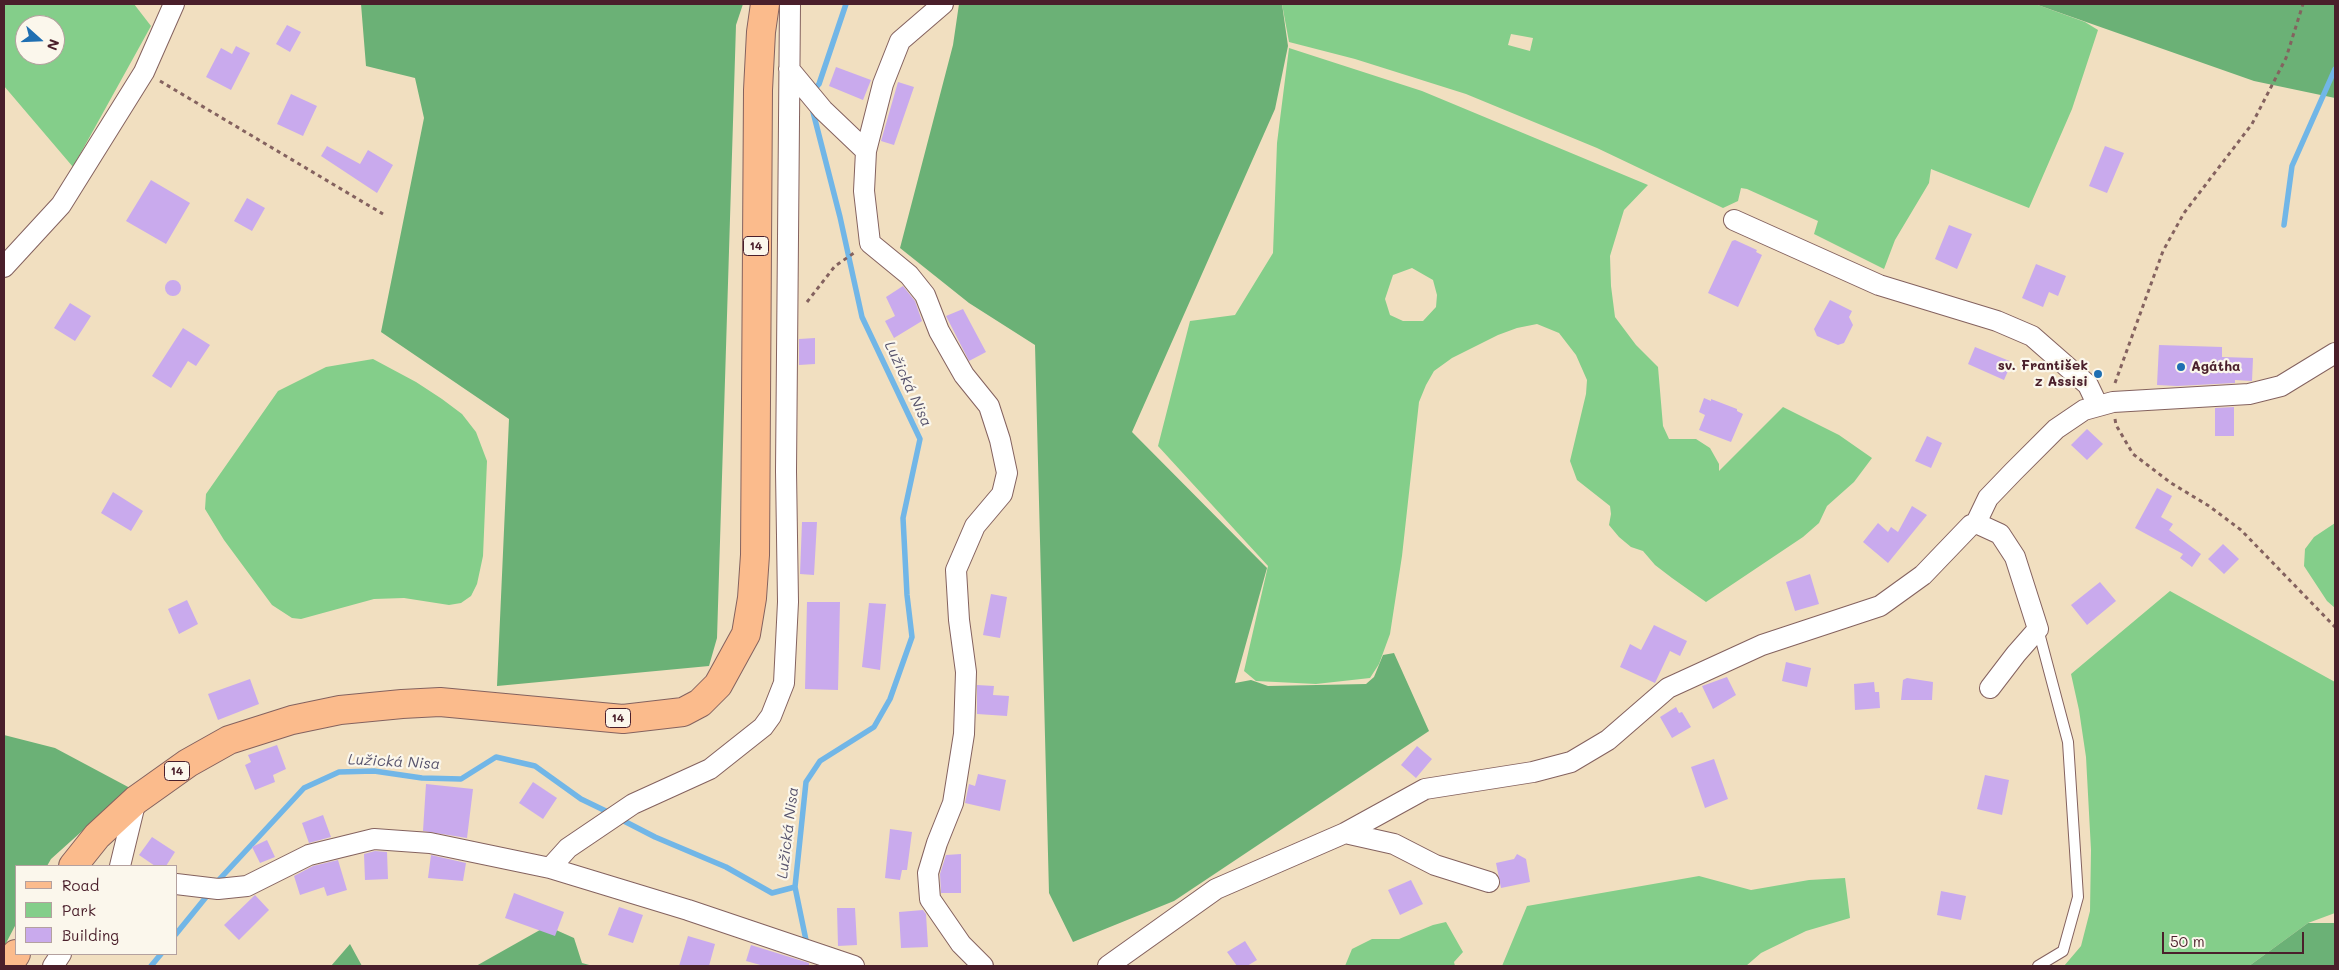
<!DOCTYPE html>
<meta charset="utf-8">
<style>
body{margin:0}
#map{position:relative;width:2339px;height:970px;overflow:hidden;background:#f1dfc0;font-family:Mali,sans-serif}
canvas{display:block}
.frame{position:absolute;inset:0;border:5px solid #4a1f2b;pointer-events:none}
.legend{position:absolute;left:15px;top:865px;width:162px;height:90px;box-sizing:border-box;background:#fbf7ec;border:1px solid #b4a19f;margin:0;padding:6px 9px;list-style:none;font-size:15px;color:#4a1f2b}
.legend li{display:flex;align-items:center;gap:10px;height:25px}
.legend b{width:25px;border:1px solid #b4a19f}
.north{position:absolute;left:15px;top:15px;width:50px;height:50px;box-sizing:border-box;background:#fbf7ec;border:1px solid #b4a19f;border-radius:50%;rotate:110deg;font-size:14px;font-weight:700;line-height:20px;text-align:center;color:#4a1f2b}
.north::after{content:'';display:block;margin:auto;width:18px;height:22px;background:#1f6fb2;clip-path:polygon(50% 0,100% 100%,50% 72%,0 100%)}
.scale{position:absolute;left:2162px;top:932px;width:142px;height:22px;box-sizing:border-box;border:2px solid #4a1f2b;border-top:0;padding-left:6px;font-size:15px;line-height:18px;white-space:nowrap;color:#4a1f2b;-webkit-text-stroke:4px #fbf7ec;paint-order:stroke}
</style>
<div id="map">
<canvas width="2339" height="970"></canvas>
<div class="frame"></div>
<ul class="legend">
<li><b style="height:6px;background:#fbbb8c"></b>Road</li>
<li><b style="height:14px;background:#84ce8a"></b>Park</li>
<li><b style="height:14px;background:#c9aaed"></b>Building</li>
</ul>
<div class="north">N</div>
<div class="scale">50 m</div>
</div>
<script>
const c = document.querySelector('canvas').getContext('2d');
c.lineJoin = 'round';
function paint(path, color) { c.fillStyle = color; c.fill(path, 'evenodd'); }
const shape = rows => new Path2D(rows.map(r => 'M' + r).join(''));
function strokePath(path, color, width, dash) { c.strokeStyle = color; c.lineWidth = width; c.lineCap = dash ? 'butt' : 'round'; c.setLineDash(dash || []); c.stroke(path); }
function label(font, color, halo, rows, align = 'center') {
  c.font = font + ' Mali,sans-serif'; c.lineWidth = 4.5; c.setLineDash([]); c.textBaseline = 'middle'; c.strokeStyle = halo; c.fillStyle = color; for (const [text, x, y, turn = 0] of rows) {
    c.save(); c.translate(x, y); c.rotate((+turn || 0) * Math.PI / 180); c.textAlign = isNaN(turn) ? turn : align; if (halo) c.strokeText(text, 0, 0); c.fillText(text, 0, 0); c.restore();
  }
}
const green = shape([
 [4,4,134,4,151,26,73,167,4,86],
 [25,25,55,25,55,55,25,55],
 [1282,4,2035,4,2085,22,2098,30,2072,109,2029,208,1931,169,1929,183,1895,240,1884,269,1814,234,1818,221,1747,189,1741,188,1738,201,1723,208,1597,148,1466,94,1355,59,1289,42],
 [1511,34,1533,38,1530,51,1508,45],
 [1289,48,1422,91,1648,185,1624,210,1610,256,1611,286,1615,317,1636,345,1658,367,1663,426,1669,439,1696,439,1710,448,1719,464,1719,471,1783,407,1839,435,1872,458,1854,482,1827,506,1819,523,1803,537,1706,602,1672,578,1655,565,1643,551,1631,547,1619,537,1609,525,1611,514,1610,506,1577,480,1570,461,1586,394,1587,380,1576,355,1559,333,1537,324,1517,328,1498,335,1452,358,1434,371,1426,385,1419,402,1402,556,1390,634,1379,664,1370,678,1316,684,1256,681,1244,671,1268,566,1158,446,1190,321,1235,315,1273,253,1277,143],
 [1412,268,1433,280,1437,295,1436,307,1423,321,1403,321,1390,315,1385,299,1393,275],
 [373,359,416,382,442,399,462,414,476,432,487,461,483,556,477,584,471,596,461,603,449,605,404,598,374,599,301,619,292,618,272,605,224,540,205,509,206,494,278,391,326,367],
 [2335,523,2335,608,2327,601,2304,566,2305,549,2314,537],
 [2170,591,2335,682,2335,913,2308,923,2249,966,2064,966,2081,946,2090,911,2091,850,2086,757,2079,710,2071,674],
 [1699,876,1751,890,1809,880,1845,878,1850,918,1806,931,1761,953,1746,966,1502,966,1527,906],
 [1446,922,1463,952,1454,962,1455,966,1345,966,1352,949,1372,939,1399,939,1433,925]
]);
const forest = shape([
 [361,4,743,4,736,25,717,638,709,666,497,686,509,419,381,332,424,118,415,78,366,66],
 [959,4,1282,4,1288,46,1275,109,1132,432,1267,568,1235,683,1251,680,1268,686,1366,684,1374,677,1383,655,1394,653,1429,731,1174,901,1073,942,1049,893,1035,345,969,303,900,248,953,45],
 [2035,4,2335,4,2335,98,2254,81],
 [4,735,55,748,130,788,51,859,47,866,16,866,16,924,4,947],
 [2308,923,2335,923,2335,966,2249,966],
 [547,926,574,938,582,963,593,966,476,966],
 [350,944,362,966,331,966]
]);
const stream = shape([
 [812,92,819,84,846,4],
 [2284,225,2292,166,2335,69],
 [620,819,655,837,726,867,772,893,795,887,806,782,820,761,874,727,890,699,912,637,907,595,903,518,920,439,862,317,840,217,812,108],
 [216,883,304,788,339,772,374,771,422,778,461,779,496,757,535,766,581,799,612,814],
 [795,887,807,945],
 [176,934,211,891],
 [151,966,161,954]
]);
const building = shape([
 [287,25,301,32,290,52,276,44],
 [236,46,250,53,231,90,206,77,221,48,232,54],
 [836,67,871,80,863,100,829,86],
 [898,82,914,87,894,145,881,141],
 [291,94,317,106,303,136,277,124],
 [327,146,360,164,368,150,393,165,377,193,321,156],
 [2105,146,2124,153,2107,193,2089,186],
 [151,180,190,203,166,244,126,221],
 [247,198,265,208,252,231,234,221],
 [1949,225,1972,234,1957,269,1935,259],
 [1735,240,1757,250,1756,252,1762,255,1738,307,1708,293,1732,241],
 [2036,264,2066,276,2058,296,2049,292,2043,307,2022,298],
 '165 288a8 8 0 1 1 16 0a8 8 0 1 1-16 0Z',
 [903,286,915,301,922,321,894,338,885,321,895,316,886,297],
 [1830,300,1852,311,1849,317,1853,325,1844,343,1838,345,1817,336,1814,329],
 [70,303,91,316,75,341,54,328],
 [963,309,986,352,969,361,946,316],
 [183,328,210,345,196,366,188,361,171,388,152,376],
 [815,338,815,364,799,365,799,339],
 [2159,345,2222,347,2222,357,2253,358,2252,381,2235,380,2235,383,2177,386,2157,385],
 [1975,347,2012,362,2004,380,1968,364],
 [1704,398,1711,401,1711,399,1737,409,1737,411,1743,414,1731,442,1699,430,1705,415,1699,412],
 [2234,407,2234,436,2215,436,2215,408],
 [2087,429,2103,444,2087,460,2071,445],
 [1927,436,1942,443,1931,468,1915,461],
 [2157,488,2172,496,2161,517,2173,524,2169,530,2201,554,2192,567,2180,558,2183,554,2135,528],
 [113,492,143,511,131,531,101,513],
 [1912,506,1927,515,1888,563,1863,542,1878,523,1888,532,1891,527,1898,532],
 [802,522,817,522,814,575,800,574],
 [2223,544,2239,559,2224,574,2208,559],
 [1810,574,1819,604,1795,611,1786,582],
 [2100,582,2116,601,2087,625,2071,605],
 [991,594,1007,597,1000,638,983,635],
 [187,600,198,624,179,634,168,609],
 [807,602,840,602,838,690,805,689],
 [869,603,886,604,880,670,862,667],
 [1654,625,1687,641,1680,656,1670,651,1655,683,1620,667,1630,644,1641,650],
 [1786,662,1811,668,1807,687,1782,681],
 [1727,677,1736,695,1713,709,1702,686],
 [1907,678,1933,682,1932,700,1901,700,1903,680],
 [250,679,259,704,218,720,208,694],
 [1874,682,1875,692,1879,692,1880,708,1855,710,1854,684],
 [977,685,994,686,993,695,1009,696,1007,716,977,714],
 [1676,707,1679,713,1682,712,1691,727,1672,738,1660,717],
 [277,745,286,769,273,775,275,782,255,790,245,765,251,762,248,755],
 [1417,746,1432,759,1416,778,1401,765],
 [1714,759,1728,799,1705,808,1691,767],
 [978,774,1006,780,1000,811,965,803,969,784,975,786],
 [1985,775,2009,780,2002,815,1977,809],
 [533,782,557,798,543,819,519,803],
 [426,784,473,789,467,838,423,831],
 [323,815,331,837,309,843,302,823],
 [890,829,912,832,907,870,902,870,900,880,885,878],
 [152,837,175,852,166,866,155,866,139,855],
 [267,840,275,857,260,863,252,847],
 [375,851,387,852,388,879,365,880,364,854],
 [961,854,961,893,941,893,940,874,946,855],
 [1517,854,1526,859,1530,882,1501,888,1496,863,1514,859],
 [431,855,466,863,463,881,428,878],
 [338,860,347,890,327,896,324,887,300,895,294,876,313,866],
 [1411,880,1423,904,1400,915,1388,890],
 [1941,891,1966,896,1961,920,1937,915],
 [514,893,564,912,555,936,505,918],
 [255,895,269,910,239,940,224,925],
 [619,907,643,915,633,943,608,935],
 [837,908,855,908,857,945,838,946],
 [923,910,926,914,928,947,901,948,899,912],
 [688,936,715,944,709,966,679,966],
 [1245,941,1257,960,1247,966,1237,966,1227,952],
 [751,945,809,963,809,966,764,966,746,961]
]);
const path = shape([
 [160,81,383,214],
 [807,302,835,266,854,253],
 [2115,383,2163,251,2184,213,2252,124,2286,58,2303,4],
 [2115,419,2116,425,2133,454,2171,483,2209,506,2241,530,2335,627]
]);
const service = shape([
 [2038,966,2063,951,2078,897,2068,742,2038,629]
]);
const minor = shape([
 [943,4,900,41,883,84,866,151,864,191,870,243,909,275,925,295,939,331,964,375,989,406,1000,440,1007,473,1002,494,975,526,956,570,959,620,966,672,964,734,953,803,937,843,928,873,930,899,961,944,983,966],
 [789,69,823,110,866,151],
 [1734,220,1879,285,1997,321,2032,336,2088,385,2098,406],
 [4,267,61,205,144,72,174,4],
 [1976,523,1988,498,2013,472,2056,429,2084,410,2113,402,2249,394,2281,386,2335,353],
 [1345,833,1394,844,1435,865,1489,882],
 [120,866,136,800],
 [550,868,568,848,633,804,710,769,763,727,771,716,784,683,788,602,786,471,790,4],
 [176,884,218,889,247,886,309,855,374,839,430,843,550,868,688,910,854,966],
 [53,966,61,954],
 [1108,966,1216,889,1345,833,1425,789,1533,772,1571,762,1608,740,1668,688,1762,645,1880,606,1923,575,1971,525,1976,523,2000,534,2015,557,2038,629,2016,654,1990,688]
]);
const primary = shape([
 [73,866,97,836,136,800,188,763,229,740,292,720,340,710,402,704,440,702,623,719,683,712,700,703,718,685,746,634,752,598,755,555,758,90,761,32,765,4],
 [8,966,16,954]
]);
const markers = [
 [2181,367,5,"#1f6fb2"],
 [2098,374,5,"#1f6fb2"]
];
const shields = [
 [756,246,25],
 [618,718,25],
 [177,771,25]
];
const shieldNames = [
 ["14",756,246],
 ["14",618,718],
 ["14",177,771]
];
const poiNames = [
 ["sv. František",2088,366],
 ["z Assisi",2088,382],
 ["Agátha",2191,367,"left"]
];
const waterNames = [
 ["Lužická Nisa",908,384,65],
 ["Lužická Nisa",394,762,3],
 ["Lužická Nisa",788,833,-83]
];
paint(green, '#84ce8a');
paint(forest, '#6bb176');
strokePath(stream, '#71b6e7', 5.5);
paint(building, '#c9aaed');
strokePath(service, '#84625f', 12);
strokePath(minor, '#84625f', 22);
strokePath(primary, '#84625f', 30);
strokePath(path, '#84625f', 3, [4, 4]);
strokePath(service, '#fff', 10);
strokePath(minor, '#fff', 20);
strokePath(primary, '#fbbb8c', 28);
for (const [x, y, r, color] of markers) { const dot = new Path2D(); dot.arc(x, y, r, 0, 2 * Math.PI); c.fillStyle = color; c.fill(dot); strokePath(dot, '#fbf7ec', 2); }
for (const [x, y, w] of shields) { const box = new Path2D(); box.roundRect(x - w / 2, y - 9.5, w, 19, 4); c.fillStyle = '#fbf7ec'; c.fill(box); strokePath(box, '#4a1f2b', 1); }
label('bold 12px', '#4a1f2b', null, shieldNames);
label('bold 14px', '#4a1f2b', '#fbf7ec', poiNames, 'right');
label('italic 15px', '#58546d', '#fbf7ec', waterNames);
</script>
